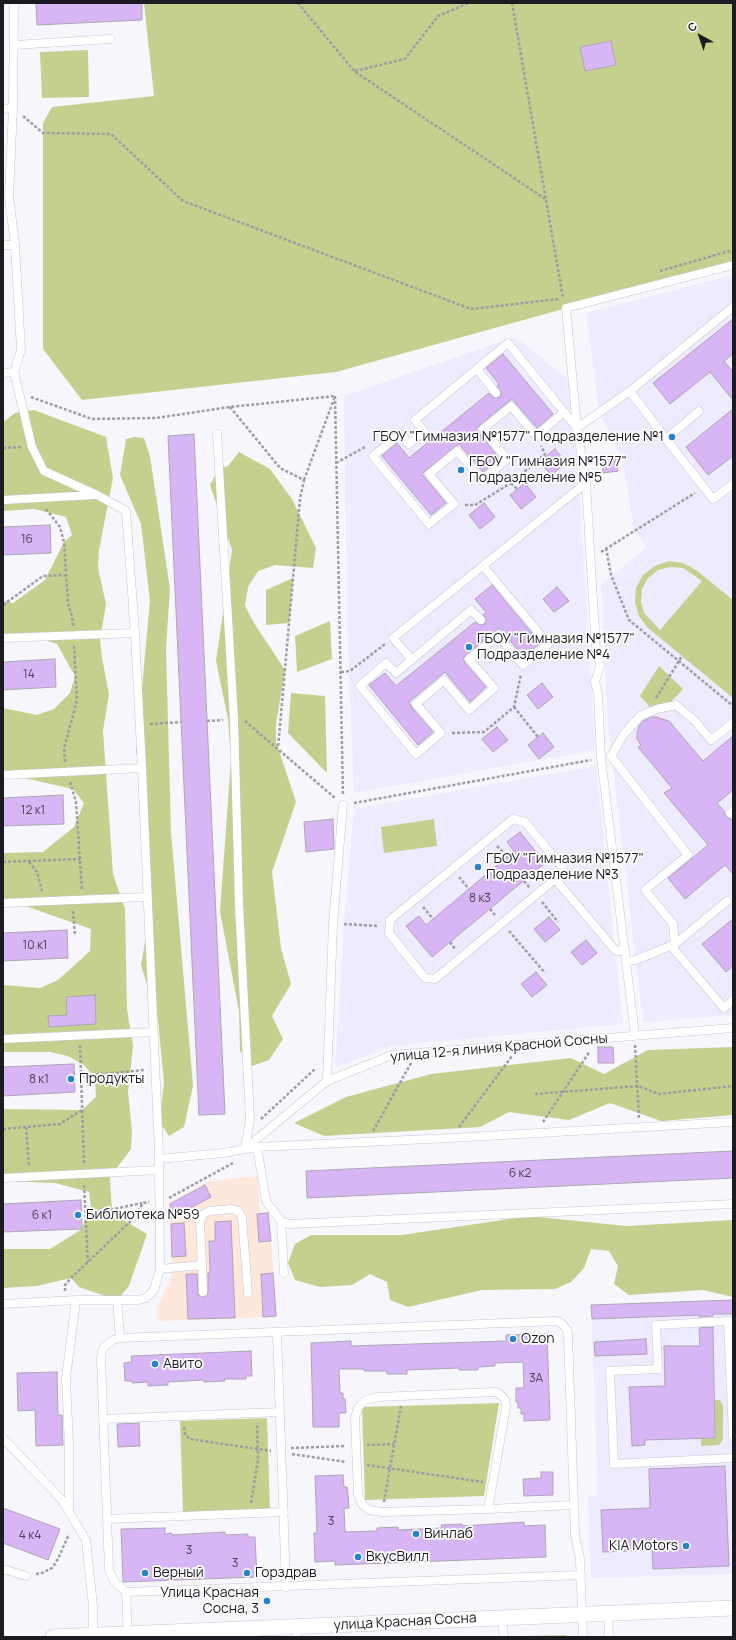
<!DOCTYPE html>
<meta charset="utf-8">
<style>
body{margin:0}
#map{position:relative;width:736px;height:1640px;overflow:hidden;background:#f7f6fc;font-family:Manrope,sans-serif}
canvas{display:block}
.frame{position:absolute;inset:0;border:4px solid #1c1b21;pointer-events:none}
.north{position:absolute;left:680px;top:16px;width:40px;height:40px;-webkit-text-stroke:3px #fff;paint-order:stroke;rotate:320deg;font-size:11px;font-weight:700;line-height:16px;text-align:center;color:#1c1b21}
.north::after{content:'';display:block;margin:auto;width:14px;height:18px;background:#1c1b21;clip-path:polygon(50% 0,100% 100%,50% 72%,0 100%)}
</style>
<div id="map">
<canvas width="736" height="1640"></canvas>
<div class="frame"></div>
<div class="north">С</div>
</div>
<script>
const c = document.querySelector('canvas').getContext('2d');
c.lineJoin = 'round';
function paint(path, color) { c.fillStyle = color; c.fill(path, 'evenodd'); }
const shape = rows => new Path2D(rows.map(r => 'M' + r).join(''));
function strokePath(path, color, width, dash) { c.strokeStyle = color; c.lineWidth = width; c.lineCap = dash ? 'butt' : 'round'; c.setLineDash(dash || []); c.stroke(path); }
function label(font, color, halo, rows, align = 'center') {
  c.font = font + ' Manrope,sans-serif'; c.lineWidth = 3.5; c.setLineDash([]); c.textBaseline = 'middle'; c.strokeStyle = halo; c.fillStyle = color; for (const [text, x, y, turn = 0] of rows) {
    c.save(); c.translate(x, y); c.rotate((+turn || 0) * Math.PI / 180); c.textAlign = isNaN(turn) ? turn : align; if (halo) c.strokeText(text, 0, 0); c.fillText(text, 0, 0); c.restore();
  }
}
const built = shape([
 [733,275,733,1015,643,1022,608,725,601,585,647,547,634,531,623,462,599,412,586,313],
 [515,337,568,379,579,482,595,750,354,793,347,623,344,396],
 [596,766,623,1024,391,1046,335,1068,344,924,354,809],
 [733,1300,733,1574,591,1578,588,1496,598,1496,591,1305]
]);
const industrial = shape([
 [257,1176,260,1213,269,1212,277,1317,158,1321,157,1308,172,1276,169,1203,209,1181]
]);
const green = shape([
 [144,3,733,3,733,262,336,372,82,400,43,349,43,123,52,107,154,96],
 [88,50,89,97,42,98,40,52],
 [34,410,106,437,113,478,99,550,98,568,106,604,100,640,102,658,109,694,103,731,113,874,125,909,127,1009,133,1046,128,1092,132,1130,131,1149,110,1177,112,1213,147,1234,129,1286,117,1300,79,1287,71,1278,37,1286,3,1288,3,1249,50,1249,82,1229,86,1215,91,1209,89,1192,55,1183,3,1181,3,1109,82,1110,96,1097,95,1078,84,1065,68,1056,50,1052,3,1052,3,985,40,988,58,980,90,951,91,929,14,902,3,901,3,853,43,852,74,827,84,803,73,789,20,777,3,775,3,708,37,715,54,709,70,693,75,676,57,644,41,639,3,636,3,601,13,603,45,580,64,542,72,535,66,517,34,509,3,511,3,422,15,413],
 [135,437,144,438,150,456,170,589,166,648,171,832,193,1086,184,1127,169,1136,159,1121,164,1083,158,1020,141,965,151,906,142,768,136,752,150,601,141,524,120,475,126,439],
 [239,452,270,469,292,499,316,548,313,568,275,565,258,571,248,587,245,606,254,623,285,670,276,724,276,742,296,802,272,872,281,948,291,984,272,1016,283,1039,269,1060,252,1066,240,1051,239,1011,220,912,231,759,228,719,216,661,232,550,210,485,219,468,228,466],
 [669,561,683,563,696,570,733,600,733,698,648,628,639,616,635,603,636,588,643,575,655,566],
 [670,567,683,568,702,581,660,630,644,613,641,602,642,589,648,578,658,570],
 [293,578,289,623,266,625,266,590],
 [330,621,332,659,297,672,295,636],
 [659,666,683,689,671,702,650,707,640,696],
 [291,693,325,696,327,773,288,733],
 [434,819,437,846,384,853,381,827],
 [733,1047,733,1115,661,1121,610,1103,569,1120,509,1112,480,1127,324,1136,294,1123,346,1097,431,1074,571,1058,604,1074,648,1050],
 [529,1216,626,1226,733,1220,733,1297,703,1290,629,1295,614,1284,618,1266,609,1251,591,1249,584,1268,571,1282,555,1289,482,1290,408,1307,390,1300,387,1282,370,1274,352,1285,320,1287,295,1280,288,1263,295,1244,311,1235,402,1235],
 [714,1400,720,1400,723,1406,723,1439,719,1445,701,1446,701,1439,715,1438],
 [499,1403,484,1496,365,1500,362,1407],
 [267,1418,270,1510,183,1513,180,1421],
 [566,1635,568,1637,523,1637,524,1636]
]);
const building = shape([
 [36,3,142,3,142,20,37,25,36,3],
 [611,41,616,65,585,71,580,47,611,41],
 [733,319,733,354,724,361,733,372,733,400,710,372,670,404,653,383,733,319],
 [503,354,553,414,537,428,512,399,480,425,476,429,499,458,483,472,459,444,426,470,422,474,446,503,431,515,382,456,397,443,409,458,489,393,494,398,500,397,501,392,497,386,499,384,486,368,503,354],
 [733,409,733,456,708,475,686,447,733,409],
 [194,434,225,1114,199,1115,168,436,194,434],
 [555,449,566,463,551,475,540,461,555,449],
 [615,455,618,471,603,473,601,458,615,455],
 [525,483,536,497,521,509,510,495,525,483],
 [484,503,495,517,480,529,469,515,484,503],
 [50,525,51,553,3,555,3,527,50,525],
 [492,585,540,643,524,657,499,628,466,655,463,658,465,663,486,687,470,702,445,672,440,676,409,702,412,708,433,732,418,745,369,685,385,673,396,686,475,622,480,625,485,624,486,619,483,615,486,612,475,599,492,585],
 [557,587,569,601,554,612,543,599,557,587],
 [55,659,56,687,3,690,3,662,55,659],
 [542,683,553,697,538,709,527,695,542,683],
 [651,717,656,717,669,721,703,761,733,736,733,790,717,803,725,812,726,816,733,821,733,874,725,865,685,899,668,878,708,845,664,793,672,788,638,747,641,745,637,739,637,733,639,726,643,721,651,717],
 [497,727,508,740,493,752,482,739,497,727],
 [543,733,554,747,539,759,528,745,543,733],
 [63,795,64,824,3,826,3,798,63,795],
 [333,819,334,849,306,852,304,822,333,819],
 [520,832,545,863,432,957,406,926,419,916,426,925,514,851,507,842,520,832],
 [549,917,560,930,545,942,534,929,549,917],
 [733,919,733,966,726,972,702,944,733,919],
 [67,930,68,958,3,961,3,933,67,930],
 [586,940,597,953,582,965,571,952,586,940],
 [536,972,547,985,532,997,521,984,536,972],
 [95,995,96,1024,49,1027,48,1016,67,1015,66,997,95,995],
 [598,1047,613,1047,614,1063,598,1063,598,1047],
 [74,1064,75,1092,3,1096,3,1067,74,1064],
 [733,1151,733,1178,307,1198,306,1171,733,1151],
 [205,1185,211,1197,170,1219,170,1204,205,1185],
 [81,1200,82,1229,3,1232,3,1204,81,1200],
 [268,1213,271,1241,259,1242,257,1214,268,1213],
 [231,1221,235,1318,188,1319,186,1274,197,1274,198,1295,203,1297,206,1296,208,1292,208,1273,210,1273,209,1241,215,1241,215,1222,231,1221],
 [184,1223,186,1256,172,1257,171,1224,184,1223],
 [273,1273,276,1316,263,1317,261,1274,273,1273],
 [733,1300,733,1314,713,1314,713,1316,699,1317,699,1315,592,1319,591,1305,733,1300],
 [713,1327,715,1438,645,1440,645,1445,632,1446,629,1387,665,1386,664,1346,700,1346,699,1328,713,1327],
 [547,1334,550,1420,524,1421,524,1414,521,1414,521,1408,518,1408,518,1402,516,1402,516,1388,524,1388,523,1362,495,1363,495,1366,478,1367,478,1370,459,1370,459,1368,407,1370,407,1374,387,1374,387,1371,364,1371,364,1369,339,1369,340,1393,343,1393,343,1399,345,1399,346,1413,339,1413,339,1427,313,1427,311,1343,351,1341,351,1346,506,1341,506,1335,547,1334],
 [646,1339,647,1354,595,1356,594,1342,646,1339],
 [251,1351,252,1376,246,1376,246,1379,224,1379,225,1381,204,1382,204,1380,168,1382,168,1385,148,1386,148,1382,132,1383,132,1381,125,1381,124,1363,132,1362,131,1356,251,1351],
 [57,1372,58,1415,62,1415,63,1445,36,1446,35,1410,18,1411,17,1373,57,1372],
 [139,1423,140,1446,118,1447,117,1424,139,1423],
 [725,1466,729,1566,653,1569,652,1550,603,1552,601,1510,650,1508,649,1469,725,1466],
 [541,1472,553,1472,553,1495,524,1496,523,1479,541,1478,541,1472],
 [343,1475,344,1487,347,1487,348,1494,349,1508,344,1508,345,1532,377,1531,377,1528,398,1527,398,1530,442,1528,441,1525,462,1524,462,1526,524,1522,524,1526,545,1525,546,1557,335,1565,335,1561,315,1562,314,1533,317,1533,315,1476,343,1475],
 [3,1508,60,1529,48,1560,3,1543,3,1508],
 [165,1528,165,1534,172,1533,172,1535,225,1532,225,1535,248,1534,248,1537,255,1537,257,1577,123,1582,121,1529,165,1528]
]);
const path = shape([
 [298,3,354,71,547,200],
 [512,3,563,298],
 [355,71,405,59,438,16,469,3],
 [23,116,43,133,111,134,183,201,471,309,559,299],
 [660,271,733,250],
 [335,396,343,796],
 [31,397,92,419,156,418,230,407,335,396],
 [230,407,280,468,304,480,300,499,278,748],
 [3,448,22,447],
 [336,463,365,447],
 [304,480,334,399],
 [511,483,517,489],
 [465,505,475,505,511,483,545,454,541,446],
 [46,509,60,527,64,542,68,603,72,616,73,626],
 [606,548,611,575,629,620,733,706],
 [601,552,695,493],
 [3,605,43,576,67,575],
 [341,672,350,671,385,644],
 [656,698,682,656],
 [514,707,538,737],
 [207,721,223,720],
 [245,721,335,798],
 [150,724,181,722],
 [452,733,484,732,514,707,521,674],
 [65,762,64,749,77,700,74,645],
 [70,782,76,802,82,890],
 [354,803,591,760],
 [497,846,507,857],
 [3,862,80,859],
 [29,862,37,872,42,891],
 [459,877,469,889],
 [524,881,530,888],
 [542,902,558,922],
 [423,907,433,919],
 [490,909,495,915],
 [73,911,75,936],
 [344,924,379,926],
 [509,931,545,973],
 [450,942,455,949],
 [80,1045,84,1164],
 [635,1045,639,1118],
 [81,1076,144,1070],
 [535,1094,638,1086,659,1094,733,1086],
 [261,1119,316,1068],
 [543,1122,588,1054,588,1051],
 [26,1127,29,1166],
 [459,1127,512,1056],
 [3,1129,60,1124,82,1110],
 [373,1131,411,1063],
 [84,1185,88,1262],
 [169,1198,233,1163],
 [86,1215,142,1203],
 [65,1291,65,1285,71,1278,134,1218,143,1203,149,1202],
 [184,1427,185,1435,190,1439,271,1451],
 [367,1445,394,1444],
 [291,1448,346,1446],
 [292,1454,346,1462],
 [367,1465,483,1482],
 [384,1502,401,1406],
 [251,1503,258,1460,257,1423],
 [36,1574,42,1573,52,1568,58,1559,69,1534]
]);
const lane = shape([
 [14,45,110,39],
 [3,109,13,108],
 [3,245,15,245],
 [477,369,496,393],
 [3,373,14,372],
 [630,391,666,439],
 [699,411,666,439,713,499,733,484],
 [564,412,536,436,511,406,483,429,507,459,482,480,457,451,429,474,454,504,429,524,373,456,400,434,409,444,424,431,415,420,508,343,577,428,630,391,733,307],
 [217,434,234,719,239,904,250,1119,245,1149],
 [3,500,94,495],
 [481,620,471,610,396,673,386,663,360,686,416,754,441,733,416,704,444,680,469,710,494,688,469,659,498,636,523,665,548,644,483,566],
 [3,638,135,633],
 [411,659,393,638,586,483],
 [611,756,688,855,645,890,673,924,675,944,636,960,627,961],
 [611,756,624,734,640,716,657,709,676,705,695,721,711,740,733,723],
 [3,775,142,768],
 [730,813,733,811],
 [555,879,435,979,425,978,389,933,390,920,513,819,525,822,562,867,561,874,555,879,616,951,625,950],
 [3,903,146,897],
 [675,944,727,901],
 [671,946,724,1008,733,1000],
 [635,1035,601,758,598,695,595,682,600,666,596,650,586,483,577,428,566,308,733,265],
 [3,1039,153,1032],
 [327,1081,333,924,343,805],
 [257,1147,266,1201,281,1221,289,1224,733,1204],
 [246,1148,327,1081,392,1055,733,1028],
 [159,1159,223,1153,257,1147,450,1138,733,1122],
 [3,1178,159,1170],
 [281,1221,284,1273],
 [202,1265,203,1292],
 [160,1269,202,1265,200,1222,202,1215,209,1211,232,1209,238,1211,242,1217,248,1293],
 [76,1300,66,1378,69,1445,69,1512,86,1540,93,1606,93,1635],
 [117,1300,120,1338],
 [3,1304,76,1300,139,1300,146,1298,154,1290,160,1269,159,1153,142,768,135,633,126,511,97,495,44,471,32,447,14,372,21,350,15,245,9,197,13,108,14,3],
 [277,1332,286,1587],
 [103,1419,280,1412],
 [733,1436,728,1321,656,1325,658,1369,610,1371,614,1464,733,1458],
 [3,1438,62,1500,69,1511],
 [488,1509,506,1407,505,1400,500,1394,495,1392,378,1397,366,1400,362,1403,358,1408,355,1417,358,1494,362,1504,369,1510,382,1512,488,1509,574,1505],
 [107,1519,284,1512],
 [3,1569,26,1576],
 [581,1575,126,1592,114,1581,109,1570,101,1359,102,1351,105,1346,113,1340,120,1338,557,1321,561,1323,567,1330,568,1335,575,1535,580,1559,583,1637],
 [126,1592,128,1634],
 [608,1613,609,1637],
 [502,1617,504,1637],
 [297,1626,297,1637]
]);
const street = shape([
 [53,1637,733,1608]
]);
const markers = [
 [672,437,4,"#2483cf"],
 [461,470,4,"#2483cf"],
 [469,647,4,"#2483cf"],
 [478,867,4,"#2483cf"],
 [71,1079,4,"#2483cf"],
 [78,1215,4,"#2483cf"],
 [513,1339,4,"#2483cf"],
 [155,1364,4,"#2483cf"],
 [416,1534,4,"#2483cf"],
 [686,1546,4,"#2483cf"],
 [358,1557,4,"#2483cf"],
 [145,1573,4,"#2483cf"],
 [247,1573,4,"#2483cf"],
 [267,1601,4,"#2483cf"]
];
const numberNames = [
 ["16",27,540],
 ["14",29,675],
 ["12 к1",33,811],
 ["8 к3",480,899],
 ["10 к1",35,946],
 ["8 к1",39,1080],
 ["6 к2",520,1174],
 ["6 к1",42,1216],
 ["3А",536,1379],
 ["3",331,1522],
 ["4 к4",30,1536],
 ["3",189,1551],
 ["3",235,1564]
];
const poiNames = [
 ["ГБОУ \"Гимназия №1577\" Подразделение №1",664,437,"right"],
 ["ГБОУ \"Гимназия №1577\"",469,462],
 ["Подразделение №5",469,478],
 ["ГБОУ \"Гимназия №1577\"",477,639],
 ["Подразделение №4",477,655],
 ["ГБОУ \"Гимназия №1577\"",486,859],
 ["Подразделение №3",486,875],
 ["Продукты",79,1079],
 ["Библиотека №59",86,1215],
 ["Ozon",521,1339],
 ["Авито",163,1364],
 ["Винлаб",424,1534],
 ["KIA Motors",678,1546,"right"],
 ["ВкусВилл",366,1557],
 ["Верный",153,1573],
 ["Горздрав",255,1573],
 ["Улица Красная",259,1593,"right"],
 ["Сосна, 3",259,1609,"right"]
];
const streetNames = [
 ["улица 12-я линия Красной Сосны",499,1048,-5],
 ["улица Красная Сосна",405,1622,-3]
];
paint(built, '#eeebfe');
paint(industrial, '#fee8db');
paint(green, '#c4d08e');
paint(building, '#d8b6f6');
strokePath(building, '#ada5b4', 1);
strokePath(lane, '#c7c5d5', 9);
strokePath(street, '#c7c5d5', 16);
strokePath(path, '#9e9da3', 2.5, [3, 2]);
strokePath(lane, '#fff', 8);
strokePath(street, '#fff', 15);
for (const [x, y, r, color] of markers) { const dot = new Path2D(); dot.arc(x, y, r, 0, 2 * Math.PI); c.fillStyle = color; c.fill(dot); strokePath(dot, '#fff', 1.5); }
label('12px', '#4b4256', null, numberNames);
label('14px', '#1c1b21', '#fff', poiNames, 'left');
label('14px', '#1c1b21', '#fff', streetNames);
</script>
